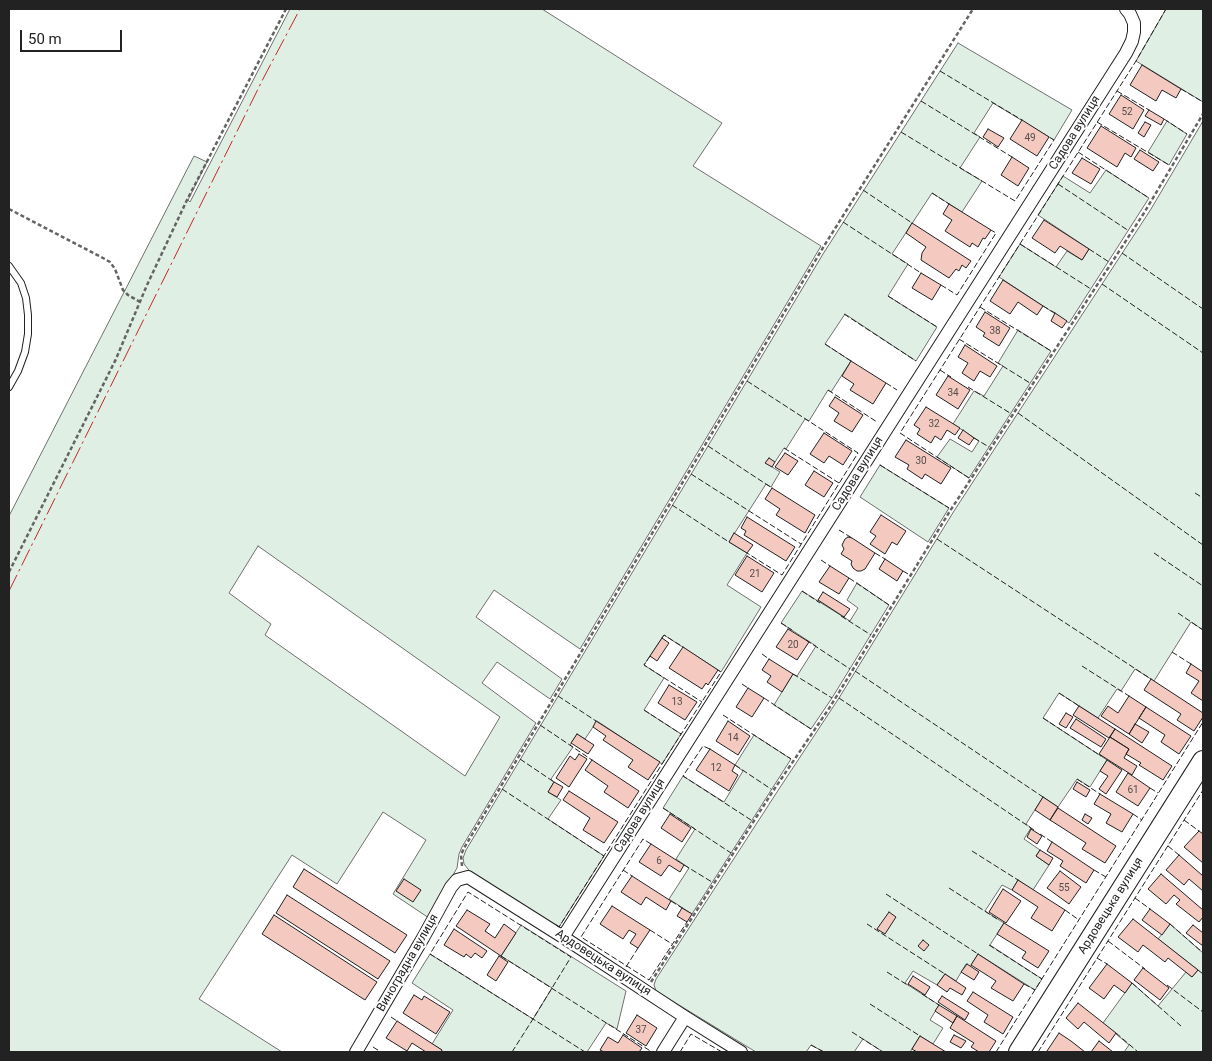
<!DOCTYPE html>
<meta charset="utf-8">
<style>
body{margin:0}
#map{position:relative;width:1212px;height:1061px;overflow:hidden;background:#fff;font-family:Roboto,sans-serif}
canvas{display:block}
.frame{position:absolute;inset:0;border:10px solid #222;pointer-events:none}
.scale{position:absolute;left:20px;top:30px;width:102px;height:22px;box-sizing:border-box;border:2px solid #222;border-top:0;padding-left:6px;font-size:15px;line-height:18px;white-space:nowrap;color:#222;-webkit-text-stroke:4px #fff;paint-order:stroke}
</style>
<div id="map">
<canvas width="1212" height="1061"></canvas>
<div class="frame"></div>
<div class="scale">50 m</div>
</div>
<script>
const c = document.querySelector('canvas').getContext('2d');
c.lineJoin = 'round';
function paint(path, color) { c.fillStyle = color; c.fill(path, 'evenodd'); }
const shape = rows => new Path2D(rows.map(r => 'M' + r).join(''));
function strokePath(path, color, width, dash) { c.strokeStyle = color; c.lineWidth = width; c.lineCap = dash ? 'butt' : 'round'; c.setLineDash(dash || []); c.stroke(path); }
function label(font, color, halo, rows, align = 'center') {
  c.font = font + ' Roboto,sans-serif'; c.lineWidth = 4; c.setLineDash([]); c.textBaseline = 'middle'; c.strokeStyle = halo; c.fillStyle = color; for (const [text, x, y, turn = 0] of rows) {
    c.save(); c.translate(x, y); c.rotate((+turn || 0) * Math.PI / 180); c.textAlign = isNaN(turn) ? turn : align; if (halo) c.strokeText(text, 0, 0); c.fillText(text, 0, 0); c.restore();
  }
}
const green = shape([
 [290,9,542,9,722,123,693,166,821,246,580,649,494,590,476,617,562,679,550,699,497,662,482,683,536,723,462,847,459,854,457,868,429,918,393,894,426,840,383,812,337,884,292,855,199,999,282,1052,9,1052,9,516,194,156,207,162,188,200,190,202,290,9],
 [258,546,500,717,465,776,265,635,271,624,229,593,258,546],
 [1166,9,1203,9,1203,102,1136,61,1166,9],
 [958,43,1072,110,1054,140,993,103,974,133,980,137,960,168,982,181,962,212,932,193,892,254,908,264,888,296,937,327,916,361,845,314,825,344,851,361,831,392,828,390,809,421,805,419,786,449,784,448,775,462,768,459,766,463,780,472,771,487,766,484,729,542,747,553,727,585,761,607,721,672,664,635,644,665,664,678,644,710,681,734,662,764,597,721,585,739,577,734,570,745,573,747,551,779,554,782,548,792,561,800,548,819,604,856,559,927,472,874,464,864,463,858,466,850,823,254,958,43],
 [1167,121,1187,134,1169,165,1148,152,1167,121],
 [1203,121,1203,630,1191,622,1154,681,1135,669,1121,691,1117,689,1098,718,1059,693,1043,718,1107,760,1090,787,1077,779,1058,807,1043,797,1026,824,1031,828,1024,839,1040,850,1036,856,1049,865,1033,890,1018,880,1012,890,1002,885,985,911,1004,923,990,945,1042,979,1035,990,978,954,970,967,966,964,956,981,945,974,937,985,913,971,905,983,939,1005,930,1020,943,1028,933,1044,920,1036,910,1052,883,1052,863,1039,854,1052,824,1052,811,1045,806,1052,756,1052,656,991,654,985,656,979,777,792,839,698,954,511,1151,209,1203,121],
 [1106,170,1149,198,1069,323,999,277,1020,244,1056,267,1067,251,1082,260,1089,249,1038,215,1063,176,1090,193,1106,170],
 [1018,330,1051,351,969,478,937,457,950,439,972,452,979,441,953,424,974,391,984,396,1003,366,998,363,1018,330],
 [880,465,949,508,928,542,860,497,880,465],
 [857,583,889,605,832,698,811,729,774,705,793,674,797,676,816,646,781,623,802,591,850,621,858,608,847,600,857,583],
 [754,735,791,759,692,914,669,899,689,868,676,859,695,829,663,808,683,776,724,802,743,771,735,765,754,735],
 [1170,924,1203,953,1203,1052,1124,1052,1129,1045,1103,1023,1132,983,1158,1006,1186,972,1192,977,1198,970,1158,939,1170,924],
 [521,925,626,991,617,1029,606,1023,587,1052,441,1052,442,1050,432,1044,453,1010,412,983,430,954,533,1019,552,988,501,956,521,925]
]);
const building = shape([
 [1142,65,1181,89,1176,98,1162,90,1156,101,1130,85,1142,65],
 [1121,95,1144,110,1133,129,1109,114,1121,95],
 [1149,110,1164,119,1161,125,1145,116,1149,110],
 [1022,120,1049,137,1037,156,1010,139,1022,120],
 [1145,122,1151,125,1144,137,1138,133,1145,122],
 [1101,126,1136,148,1131,157,1125,153,1117,167,1087,148,1101,126],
 [988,129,1004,138,998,147,983,137,988,129],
 [1140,150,1159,162,1153,171,1134,159,1140,150],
 [1012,157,1029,168,1018,186,1001,175,1012,157],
 [1082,158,1100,169,1091,184,1072,173,1082,158],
 [949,204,991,230,985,239,983,238,978,247,972,243,970,247,945,231,952,220,943,214,949,204],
 [1044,220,1089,249,1082,260,1060,246,1055,253,1032,238,1044,220],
 [912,223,971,261,966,268,962,265,959,271,956,269,949,278,921,260,922,253,926,247,906,233,912,223],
 [921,273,941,285,932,300,912,288,921,273],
 [1003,280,1043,306,1037,315,1018,302,1010,314,990,301,1003,280],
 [985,312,1010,328,999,346,983,336,985,333,976,327,985,312],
 [1055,313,1067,321,1062,328,1051,321,1055,313],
 [965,345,997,366,990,377,980,371,974,381,962,373,968,363,958,357,965,345],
 [851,361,886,383,873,404,850,390,854,384,842,376,851,361],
 [948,376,970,390,958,409,936,395,948,376],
 [835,397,863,415,852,432,834,421,839,413,829,406,835,397],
 [926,407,960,428,955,435,947,430,941,440,935,436,931,443,917,434,920,429,914,425,926,407],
 [963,430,974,438,969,445,958,438,963,430],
 [824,433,852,451,843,465,829,456,824,463,810,454,824,433],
 [906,440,951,468,941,484,925,474,922,479,907,469,909,465,895,457,906,440],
 [785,453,798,461,788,475,775,467,785,453],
 [769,458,775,462,772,467,765,463,769,458],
 [814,471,833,483,824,497,805,485,814,471],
 [772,488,815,515,805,533,776,515,780,509,765,499,772,488],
 [881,515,906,531,897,545,892,542,885,554,870,544,876,536,870,532,881,515],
 [747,517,795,547,786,561,744,535,746,531,741,528,747,517],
 [734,533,753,545,747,553,729,542,734,533],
 [848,537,852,538,875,553,865,569,861,571,857,571,853,568,851,564,852,561,841,554,844,549,842,545,845,539,848,537],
 [747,556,774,573,762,592,735,575,747,556],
 [885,559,903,571,897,581,879,569,885,559],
 [830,566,849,578,839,594,819,582,830,566],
 [823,592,850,609,844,617,818,600,823,592],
 [788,629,809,642,797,660,776,647,788,629],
 [662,638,669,643,657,661,650,656,662,638],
 [683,647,718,670,708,685,706,683,702,689,669,668,683,647],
 [769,659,793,674,782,692,767,682,771,676,762,670,769,659],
 [1191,664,1203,672,1203,701,1191,693,1199,681,1186,673,1191,664],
 [1151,679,1203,713,1203,717,1194,731,1177,720,1181,714,1144,690,1151,679],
 [669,685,697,702,685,720,658,703,669,685],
 [748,688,764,698,752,717,736,707,748,688],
 [1129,696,1146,707,1129,734,1101,716,1108,706,1118,713,1129,696],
 [1079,706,1115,729,1109,738,1073,715,1079,706],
 [1146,707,1191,736,1179,754,1161,742,1165,735,1139,718,1146,707],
 [1066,713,1073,717,1066,728,1059,724,1066,713],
 [1076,719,1106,739,1101,747,1070,728,1076,719],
 [596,721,660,762,648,780,628,767,633,760,603,740,606,736,593,727,596,721],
 [728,721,750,736,738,755,716,741,728,721],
 [1135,724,1149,732,1142,743,1129,734,1135,724],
 [1115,729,1172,766,1163,780,1139,765,1141,763,1126,754,1129,749,1110,737,1115,729],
 [577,734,594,745,588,754,571,743,577,734],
 [1110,737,1129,749,1124,758,1137,766,1132,775,1099,754,1110,737],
 [710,749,735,765,732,771,738,775,729,791,696,770,710,749],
 [579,754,587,759,569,787,556,778,570,756,575,760,579,754],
 [592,760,639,791,628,808,604,792,608,786,585,770,592,760],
 [1107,760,1122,770,1106,794,1099,789,1108,776,1100,771,1107,760],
 [1128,773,1150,788,1138,806,1116,792,1128,773],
 [554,782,563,787,557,797,548,792,554,782],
 [1077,782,1090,790,1086,797,1073,789,1077,782],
 [569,791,618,822,604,843,583,830,590,818,563,800,569,791],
 [1100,794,1133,814,1122,832,1106,823,1111,814,1094,804,1100,794],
 [1043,797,1058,807,1050,820,1035,810,1043,797],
 [1058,808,1116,846,1105,863,1082,849,1086,843,1050,820,1058,808],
 [670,814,691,828,682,842,661,828,670,814],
 [1085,814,1092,818,1088,824,1082,820,1085,814],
 [1031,829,1042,836,1037,844,1027,837,1031,829],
 [1199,831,1203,834,1203,863,1184,847,1199,831],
 [1052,842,1094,870,1086,883,1060,866,1063,861,1047,851,1052,842],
 [651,844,684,865,680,872,669,865,661,876,639,862,651,844],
 [1040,850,1053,858,1049,865,1036,856,1040,850],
 [1179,855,1203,876,1203,891,1189,879,1184,885,1166,870,1179,855],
 [304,869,407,935,395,953,293,887,304,869],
 [1060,871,1081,887,1069,904,1047,888,1060,871],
 [1161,874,1203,910,1203,917,1199,922,1176,904,1180,900,1174,895,1166,904,1148,889,1161,874],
 [632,876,671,901,666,910,646,897,641,905,621,892,632,876],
 [404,879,421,890,413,902,396,891,404,879],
 [1018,880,1065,910,1052,931,1031,918,1038,907,1012,890,1018,880],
 [1003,889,1021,901,1006,923,989,912,1003,889],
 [287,895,390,961,378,979,276,913,287,895],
 [612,906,650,930,638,948,630,943,636,934,629,930,623,939,600,924,612,906],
 [682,908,692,914,687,922,677,916,682,908],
 [1150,909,1170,924,1162,935,1142,920,1150,909],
 [467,910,490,924,485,931,495,938,504,924,516,933,501,956,456,926,467,910],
 [889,912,896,917,885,934,877,929,889,912],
 [274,915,377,982,365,1000,262,934,274,915],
 [1133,919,1198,970,1192,977,1168,958,1165,962,1143,945,1138,952,1118,937,1133,919],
 [1004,923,1049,951,1038,968,1022,958,1026,952,997,934,1004,923],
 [1193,925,1203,933,1203,946,1186,933,1193,925],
 [454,929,487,951,482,958,475,953,471,958,466,954,464,957,444,945,454,929],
 [923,940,929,945,924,951,918,946,923,940],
 [978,954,1024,984,1013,1001,991,988,996,981,971,965,978,954],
 [499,956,508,962,496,981,487,975,499,956],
 [967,964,979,972,974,980,961,972,967,964],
 [1107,964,1132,983,1125,993,1114,985,1104,999,1089,988,1107,964],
 [1143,968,1169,988,1160,1000,1134,980,1143,968],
 [945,974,966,988,962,995,950,988,947,992,937,985,945,974],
 [913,976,930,987,925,995,908,984,913,976],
 [973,992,1013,1017,1003,1034,984,1022,988,1015,967,1001,973,992],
 [414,995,422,1000,424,996,450,1012,436,1034,403,1013,414,995],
 [942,996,969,1013,965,1020,938,1002,942,996],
 [1078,1003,1116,1033,1109,1043,1084,1022,1078,1029,1066,1018,1078,1003],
 [939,1005,957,1016,953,1023,935,1011,939,1005],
 [637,1015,657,1028,646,1046,626,1033,637,1015],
 [957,1016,996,1041,989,1052,979,1052,971,1047,974,1043,950,1028,957,1016],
 [397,1021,442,1050,441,1052,426,1052,412,1043,407,1051,386,1038,397,1021],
 [1059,1033,1071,1041,1085,1052,1048,1052,1047,1051,1059,1033],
 [623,1035,642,1048,639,1052,604,1052,600,1050,608,1037,618,1043,623,1035],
 [954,1035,966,1041,961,1048,950,1042,954,1035],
 [920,1036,946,1052,917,1052,912,1049,920,1036],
 [1099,1041,1113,1052,1091,1052,1099,1041]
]);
const path = shape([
 [9,209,103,258,110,262,115,269,123,290,128,295,140,302],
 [9,572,101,389,116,359,147,285,187,200,286,9],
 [462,866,461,855,464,848,824,246,973,9],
 [651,982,773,791,830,707,950,511,1144,213,1203,114]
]);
const service = shape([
 [9,266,21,283,26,298,28,315,28,334,25,352,18,371,9,387]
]);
const minor = shape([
 [563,937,1126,53,1132,41,1134,32,1134,23,1130,14,1126,9],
 [356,1052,423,938,451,887,457,880,468,877,563,937,685,1017,741,1052],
 [663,1052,685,1017]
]);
const trunk = shape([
 [1019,1052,1203,761]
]);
const fence = shape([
 [940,71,1022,120],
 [1181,89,1203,102],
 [1117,91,1149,110],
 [921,101,1012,157],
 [1164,119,1187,134],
 [1097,122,1169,165],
 [901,132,1015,201,1054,140,1049,137],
 [1078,152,1149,198],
 [1058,184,1129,231],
 [863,190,912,223],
 [932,193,949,204],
 [843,222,921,273],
 [1020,244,1091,289],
 [1089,249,1109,262],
 [1122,253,1203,309],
 [1102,284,1203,353],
 [941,285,957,295,996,233,991,230],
 [888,296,937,327],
 [1043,306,1055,313],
 [980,307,1051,351],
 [844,314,916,361],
 [959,339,1030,383],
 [825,344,851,361],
 [940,370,951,377],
 [747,381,858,453,782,575,747,553],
 [886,383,897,390],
 [968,387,1010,413],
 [828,390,877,422],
 [1018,413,1203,545],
 [974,438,989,447],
 [708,446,772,488],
 [784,448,839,483],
 [880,465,949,508],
 [691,474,801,544],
 [969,478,900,433,1136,61,1166,9],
 [1195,493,1203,498],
 [672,505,729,542],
 [839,530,852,538],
 [937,539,1151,679],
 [875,553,885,559],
 [1154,553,1203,586],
 [821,560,830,566],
 [903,571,908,574],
 [849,578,889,605],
 [802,591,820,603],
 [1178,613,1203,630],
 [841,616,871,635],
 [781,623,792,630],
 [662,638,664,635,683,647],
 [806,640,850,669],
 [1172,652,1191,664],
 [762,654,769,659],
 [650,656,644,665,702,702],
 [1082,666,1129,696],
 [855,671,1043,797],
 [793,674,832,698],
 [742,684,748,688],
 [1059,693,1079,706],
 [558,696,596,721],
 [764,698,811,729],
 [839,698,1034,830],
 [644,710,681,734],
 [723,715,791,759],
 [1043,718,1101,756],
 [540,725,592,760],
 [710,749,703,746,683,776,751,820],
 [520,759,554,782],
 [735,765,771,789],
 [1077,779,1100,794],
 [1150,788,1158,793],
 [502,789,604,856],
 [663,808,731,853],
 [1133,814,1142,820],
 [1184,820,1199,831],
 [1040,834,1052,842],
 [651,844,643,839,581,937,649,980,687,922],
 [1168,846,1179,855],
 [972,851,1018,880],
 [684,865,712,882],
 [623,870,632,876],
 [1094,870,1106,877],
 [949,888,997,919],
 [886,894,978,954],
 [1135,898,1150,909],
 [671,901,682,908],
 [1065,910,1079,920],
 [867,924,945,974],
 [1170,924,1201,951],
 [556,925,559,927,662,764,721,672,718,670],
 [650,930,672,944],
 [1108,941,1145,969],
 [989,945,1042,979],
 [501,956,652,1052],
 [1097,958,1107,964],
 [626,967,638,948],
 [1198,970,1203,974],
 [887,972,909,986],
 [1132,983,1181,1026],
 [1024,984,1035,990],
 [1167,985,1203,1012],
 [922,994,939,1005],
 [870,1004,920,1036],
 [391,1017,397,1021],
 [852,1032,883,1052],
 [1116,1033,1138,1052],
 [811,1045,824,1052],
 [373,1047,381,1052],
 [512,1052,533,1019,571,957,468,892,430,954,533,1019,585,1052],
 [680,1052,691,1034,722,1052],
 [996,1052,1203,722],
 [1038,1052,1203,790]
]);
const power = shape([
 [9,591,264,77,300,9]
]);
const numberNames = [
 ["52",1127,112],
 ["49",1030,138],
 ["38",995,331],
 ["34",953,393],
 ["32",934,424],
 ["30",921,461],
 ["21",755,574],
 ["20",793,645],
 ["13",677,702],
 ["14",733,738],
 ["12",716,768],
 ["61",1133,790],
 ["6",659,861],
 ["55",1064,888],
 ["37",641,1030]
];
const streetNames = [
 ["Садова вулиця",1075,133,-58],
 ["Садова вулиця",858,474,-58],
 ["Садова вулиця",640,816,-58],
 ["Ардовецька вулиця",1111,906,-58],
 ["Виноградна вулиця",408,963,-60],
 ["Ардовецька вулиця",603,963,33]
];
paint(green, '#e0efe3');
strokePath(green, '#6f6f6f', 1);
paint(building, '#f3c9c0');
strokePath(building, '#222', 1);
strokePath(service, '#222', 8);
strokePath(minor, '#222', 14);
strokePath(trunk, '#222', 22);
strokePath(path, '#646464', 2.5, [4, 2.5]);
strokePath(service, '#fff', 6);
strokePath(minor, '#fff', 12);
strokePath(trunk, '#fff', 20);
strokePath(fence, '#222', 1, [6, 2.5]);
strokePath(power, '#c62828', 1, [18, 4, 2.5, 4]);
label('10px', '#564c4a', null, numberNames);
label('12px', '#222', '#fff', streetNames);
</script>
